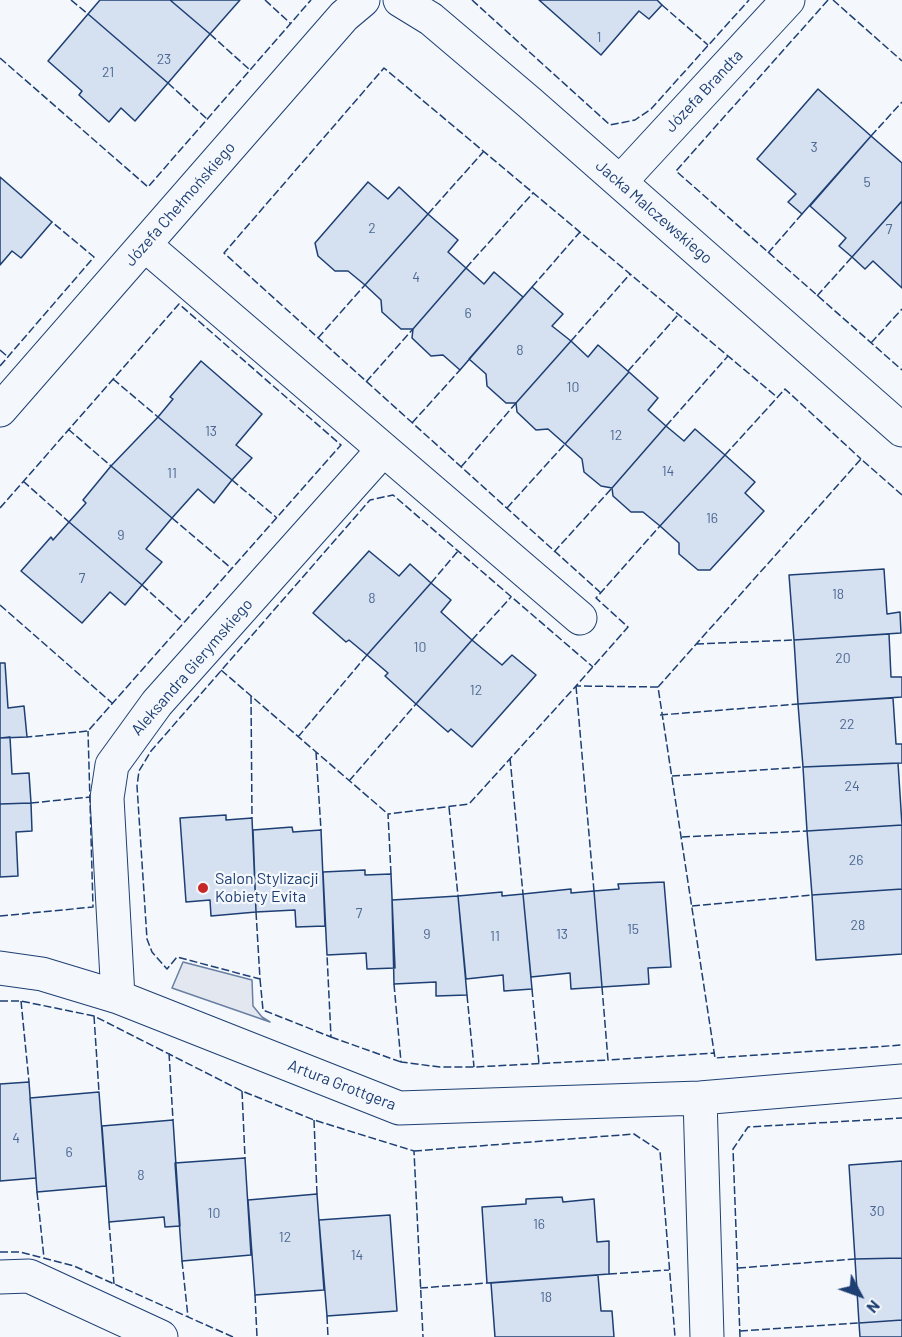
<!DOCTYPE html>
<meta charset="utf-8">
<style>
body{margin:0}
#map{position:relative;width:902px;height:1337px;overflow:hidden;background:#f4f7fb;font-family:Barlow,sans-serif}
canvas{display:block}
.north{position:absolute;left:830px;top:1265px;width:60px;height:60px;-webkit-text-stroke:4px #f4f7fb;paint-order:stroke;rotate:131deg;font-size:16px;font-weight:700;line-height:24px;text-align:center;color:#1d3f73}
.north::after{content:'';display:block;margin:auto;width:21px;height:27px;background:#1d3f73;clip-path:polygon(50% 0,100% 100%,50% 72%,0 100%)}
</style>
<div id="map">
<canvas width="902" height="1337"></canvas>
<div class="north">N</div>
</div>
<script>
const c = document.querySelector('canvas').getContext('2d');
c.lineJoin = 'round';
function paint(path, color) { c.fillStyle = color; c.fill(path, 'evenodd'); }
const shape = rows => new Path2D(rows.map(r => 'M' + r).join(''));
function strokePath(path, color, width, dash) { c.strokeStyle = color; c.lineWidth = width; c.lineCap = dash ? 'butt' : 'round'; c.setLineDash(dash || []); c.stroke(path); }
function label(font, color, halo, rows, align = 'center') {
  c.font = font + ' Barlow,sans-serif'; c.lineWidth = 4.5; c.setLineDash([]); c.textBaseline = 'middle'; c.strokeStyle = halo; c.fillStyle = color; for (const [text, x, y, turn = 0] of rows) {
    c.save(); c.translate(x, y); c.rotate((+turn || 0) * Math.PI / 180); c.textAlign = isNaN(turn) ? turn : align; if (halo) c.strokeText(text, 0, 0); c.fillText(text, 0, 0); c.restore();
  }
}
const parking = shape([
 [183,962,252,980,253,1006,262,1017,270,1022,172,988,183,962]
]);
const building = shape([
 [100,0,170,0,210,34,168,83,88,14,100,0],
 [170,0,240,0,210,34,170,0],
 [539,0,657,0,662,5,649,19,639,11,601,55,539,0],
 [88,14,168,83,135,121,121,108,109,122,79,95,82,91,48,61,88,14],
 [818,89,871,136,802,214,788,202,796,194,757,159,818,89],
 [871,136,902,163,902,201,852,257,839,246,846,238,810,206,871,136],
 [0,177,52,222,21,258,12,251,0,265,0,177],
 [368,182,388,199,399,187,428,214,365,285,348,271,335,271,318,256,315,243,368,182],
 [902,201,902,288,873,261,865,269,852,257,902,201],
 [428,214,458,240,448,252,466,268,413,329,401,329,382,312,381,300,365,285,428,214],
 [466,268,484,284,494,272,523,297,460,370,443,355,431,356,412,338,413,329,466,268],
 [532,287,563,314,552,326,571,341,516,403,506,403,487,386,486,374,469,359,532,287],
 [571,341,588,357,598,345,629,372,565,444,548,429,536,430,517,412,516,403,571,341],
 [201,361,262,414,236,445,252,458,232,480,158,417,173,399,170,397,201,361],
 [629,372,658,398,648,410,666,426,612,488,601,486,584,472,582,459,565,444,629,372],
 [158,417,232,480,214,503,198,489,172,518,111,466,158,417],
 [666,426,684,441,695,429,725,455,660,526,643,512,631,512,613,496,612,488,666,426],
 [725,455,755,482,745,493,764,511,710,570,698,570,679,554,679,543,660,526,725,455],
 [111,466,172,518,146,549,162,562,142,585,69,522,86,503,83,500,111,466],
 [69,522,142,585,125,605,110,592,82,623,21,571,51,537,53,540,69,522],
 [369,551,399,576,410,564,431,583,367,655,349,640,346,642,313,613,369,551],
 [884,569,887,614,900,612,901,633,794,640,789,575,884,569],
 [431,583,451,600,441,612,472,640,416,704,385,676,388,673,367,655,431,583],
 [889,634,891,677,902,677,902,697,798,704,794,640,889,634],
 [472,640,502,665,512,655,536,675,472,747,451,729,448,732,416,704,472,640],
 [0,663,5,663,8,708,24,706,27,737,0,738,0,663],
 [893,698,896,744,902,744,902,763,803,767,798,704,893,698],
 [10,737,12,774,29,773,31,803,0,804,0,738,10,737],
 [898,763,902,825,807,831,803,767,898,763],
 [31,803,32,831,16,832,18,876,0,877,0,804,31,803],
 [226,815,226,820,252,818,256,912,211,916,210,900,186,902,180,818,226,815],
 [902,825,902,889,812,895,807,831,902,825],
 [292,827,293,832,321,830,325,926,296,927,295,910,256,912,253,830,292,827],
 [365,870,365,875,391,874,395,968,367,969,366,953,327,955,323,872,365,870],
 [664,882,671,967,648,968,649,984,602,987,594,891,619,889,618,884,664,882],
 [571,889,571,893,594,891,602,987,571,989,570,973,531,977,523,894,571,889],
 [902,889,902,954,816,960,812,895,902,889],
 [502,892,502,896,523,894,532,989,504,991,503,975,466,979,458,896,502,892],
 [458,896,467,995,436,996,436,982,394,984,392,900,458,896],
 [29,1082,36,1178,0,1181,0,1084,29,1082],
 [99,1092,106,1186,37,1192,30,1098,99,1092],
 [173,1120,180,1226,165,1227,164,1217,109,1222,102,1126,173,1120],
 [245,1158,251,1255,182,1261,175,1163,245,1158],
 [902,1161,902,1258,855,1259,849,1165,902,1161],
 [317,1194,324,1290,255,1295,248,1200,317,1194],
 [562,1197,563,1202,594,1199,597,1242,609,1241,609,1274,487,1283,482,1207,526,1204,526,1199,562,1197],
 [390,1215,397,1311,327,1316,319,1220,390,1215],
 [902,1258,902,1320,859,1323,855,1259,902,1258],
 [598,1275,601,1311,612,1311,614,1337,495,1337,491,1283,598,1275],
 [902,1320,902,1337,860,1337,859,1323,902,1320]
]);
const minor = shape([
 [400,0,431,19,530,103,902,430],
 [620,182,788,0],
 [145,245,580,618],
 [0,410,344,16,363,0],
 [0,968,42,974,118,997,399,1108,700,1098,902,1081],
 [118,997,107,798,112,765,157,703,382,451],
 [700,1098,707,1337],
 [0,1277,29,1276,161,1337]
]);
const fence = shape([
 [71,0,88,14],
 [265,0,290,23],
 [472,0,610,125,635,120,651,109,749,0],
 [828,0,676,171,902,370],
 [833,0,902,61],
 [662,5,708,45],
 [210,34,250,70],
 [0,58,148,187,311,0],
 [168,83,207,119],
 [871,136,902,102],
 [428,214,484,151],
 [768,253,802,214],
 [466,268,533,193],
 [532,287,580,232],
 [817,296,852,257],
 [318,338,365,285],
 [571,341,630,274],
 [871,343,902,309],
 [0,350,8,357],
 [0,366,94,257,52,222],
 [628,371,678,315],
 [113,379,158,417],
 [366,382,413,329],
 [412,423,460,370],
 [666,426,728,356],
 [68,429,111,466],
 [725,455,785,389,861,459],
 [461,467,516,403],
 [232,480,277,518],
 [23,481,69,522],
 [902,495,861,459,658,687,715,1058,902,1045],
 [0,508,179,304,341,445,88,731,27,737],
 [507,508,565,444],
 [172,518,231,568],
 [554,552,612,488],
 [431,583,458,551],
 [142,585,183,622],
 [601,593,224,253,384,68,777,397],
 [0,605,112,703],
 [472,640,511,597],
 [696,644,794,640],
 [221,670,388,814],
 [576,686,594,891],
 [658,687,576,686,628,627,596,598,660,526],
 [251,696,252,818],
 [660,715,798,704],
 [298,737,367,655],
 [316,752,321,830],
 [510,758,523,894],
 [672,776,803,767],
 [349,781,416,704],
 [31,803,90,797],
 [449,807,458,896],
 [682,837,807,831],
 [391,874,388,814,469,804,576,686],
 [692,906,812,895],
 [256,912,260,979,177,957,167,969,152,952,147,939,137,786,139,771,151,751,370,500,393,495,593,667],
 [0,916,93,907,88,731],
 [260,979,263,1010,331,1037,327,955],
 [394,984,401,1062,440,1067,474,1067,608,1060],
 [602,987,608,1060,715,1053],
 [532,989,539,1064],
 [467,995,474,1067],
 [0,1001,21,1001,94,1016,242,1091,314,1120,414,1151,423,1337],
 [21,1001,29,1082],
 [94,1016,99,1092],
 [331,1037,401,1062],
 [169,1053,173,1120],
 [242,1091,245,1158],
 [314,1120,317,1194],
 [414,1151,634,1134,660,1151,675,1337],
 [37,1192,44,1258],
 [109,1222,114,1284],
 [0,1252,20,1252,74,1266,233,1337],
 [182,1261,188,1317],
 [738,1268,855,1259],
 [609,1274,669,1270],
 [420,1288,487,1283],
 [255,1295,257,1337],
 [327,1316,328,1337],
 [740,1331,859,1323],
 [740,1337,733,1149,748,1127,902,1118]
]);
const markers = [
 [203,888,6,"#c62828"]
];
const numberNames = [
 ["1",599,37],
 ["23",164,59],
 ["21",108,72],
 ["3",814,147],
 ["5",867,182],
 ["2",372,228],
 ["7",889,229],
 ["4",416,277],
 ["6",468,313],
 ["8",520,350],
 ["10",573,387],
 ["13",211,431],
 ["12",616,435],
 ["14",668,471],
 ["11",172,473],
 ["16",712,518],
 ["9",121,535],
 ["7",82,578],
 ["18",838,594],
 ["8",372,598],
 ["10",420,647],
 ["20",843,658],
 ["12",476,690],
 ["22",847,724],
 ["24",852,786],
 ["26",856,860],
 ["7",359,913],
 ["28",858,925],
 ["15",633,929],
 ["9",427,934],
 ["13",562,934],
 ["11",495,936],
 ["4",16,1138],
 ["6",69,1152],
 ["8",141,1175],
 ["30",877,1211],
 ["10",214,1213],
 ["16",539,1224],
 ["12",285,1237],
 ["14",357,1255],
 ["18",546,1297]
];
const streetNames = [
 ["Józefa Brandta",704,91,-47],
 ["Józefa Chełmońskiego",180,204,-49],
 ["Jacka Malczewskiego",654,212,41],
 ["Aleksandra Gierymskiego",192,667,-49],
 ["Artura Grottgera",342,1085,21]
];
const poiNames = [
 ["Salon Stylizacji",215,879],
 ["Kobiety Evita",215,897]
];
paint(parking, '#e3e8f0');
strokePath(parking, '#687fa3', 1.5);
paint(building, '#d5e0f0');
strokePath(building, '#1d3f73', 1.5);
strokePath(minor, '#1d3f73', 35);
strokePath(minor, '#f4f7fb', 33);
strokePath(fence, '#1d3f73', 1.5, [8, 3]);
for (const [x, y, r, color] of markers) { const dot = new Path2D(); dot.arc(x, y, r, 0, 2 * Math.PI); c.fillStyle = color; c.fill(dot); strokePath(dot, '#f4f7fb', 2); }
label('14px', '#4b6792', null, numberNames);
label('16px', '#1d3f73', '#f4f7fb', streetNames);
label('16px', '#1d3f73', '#f4f7fb', poiNames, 'left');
</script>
